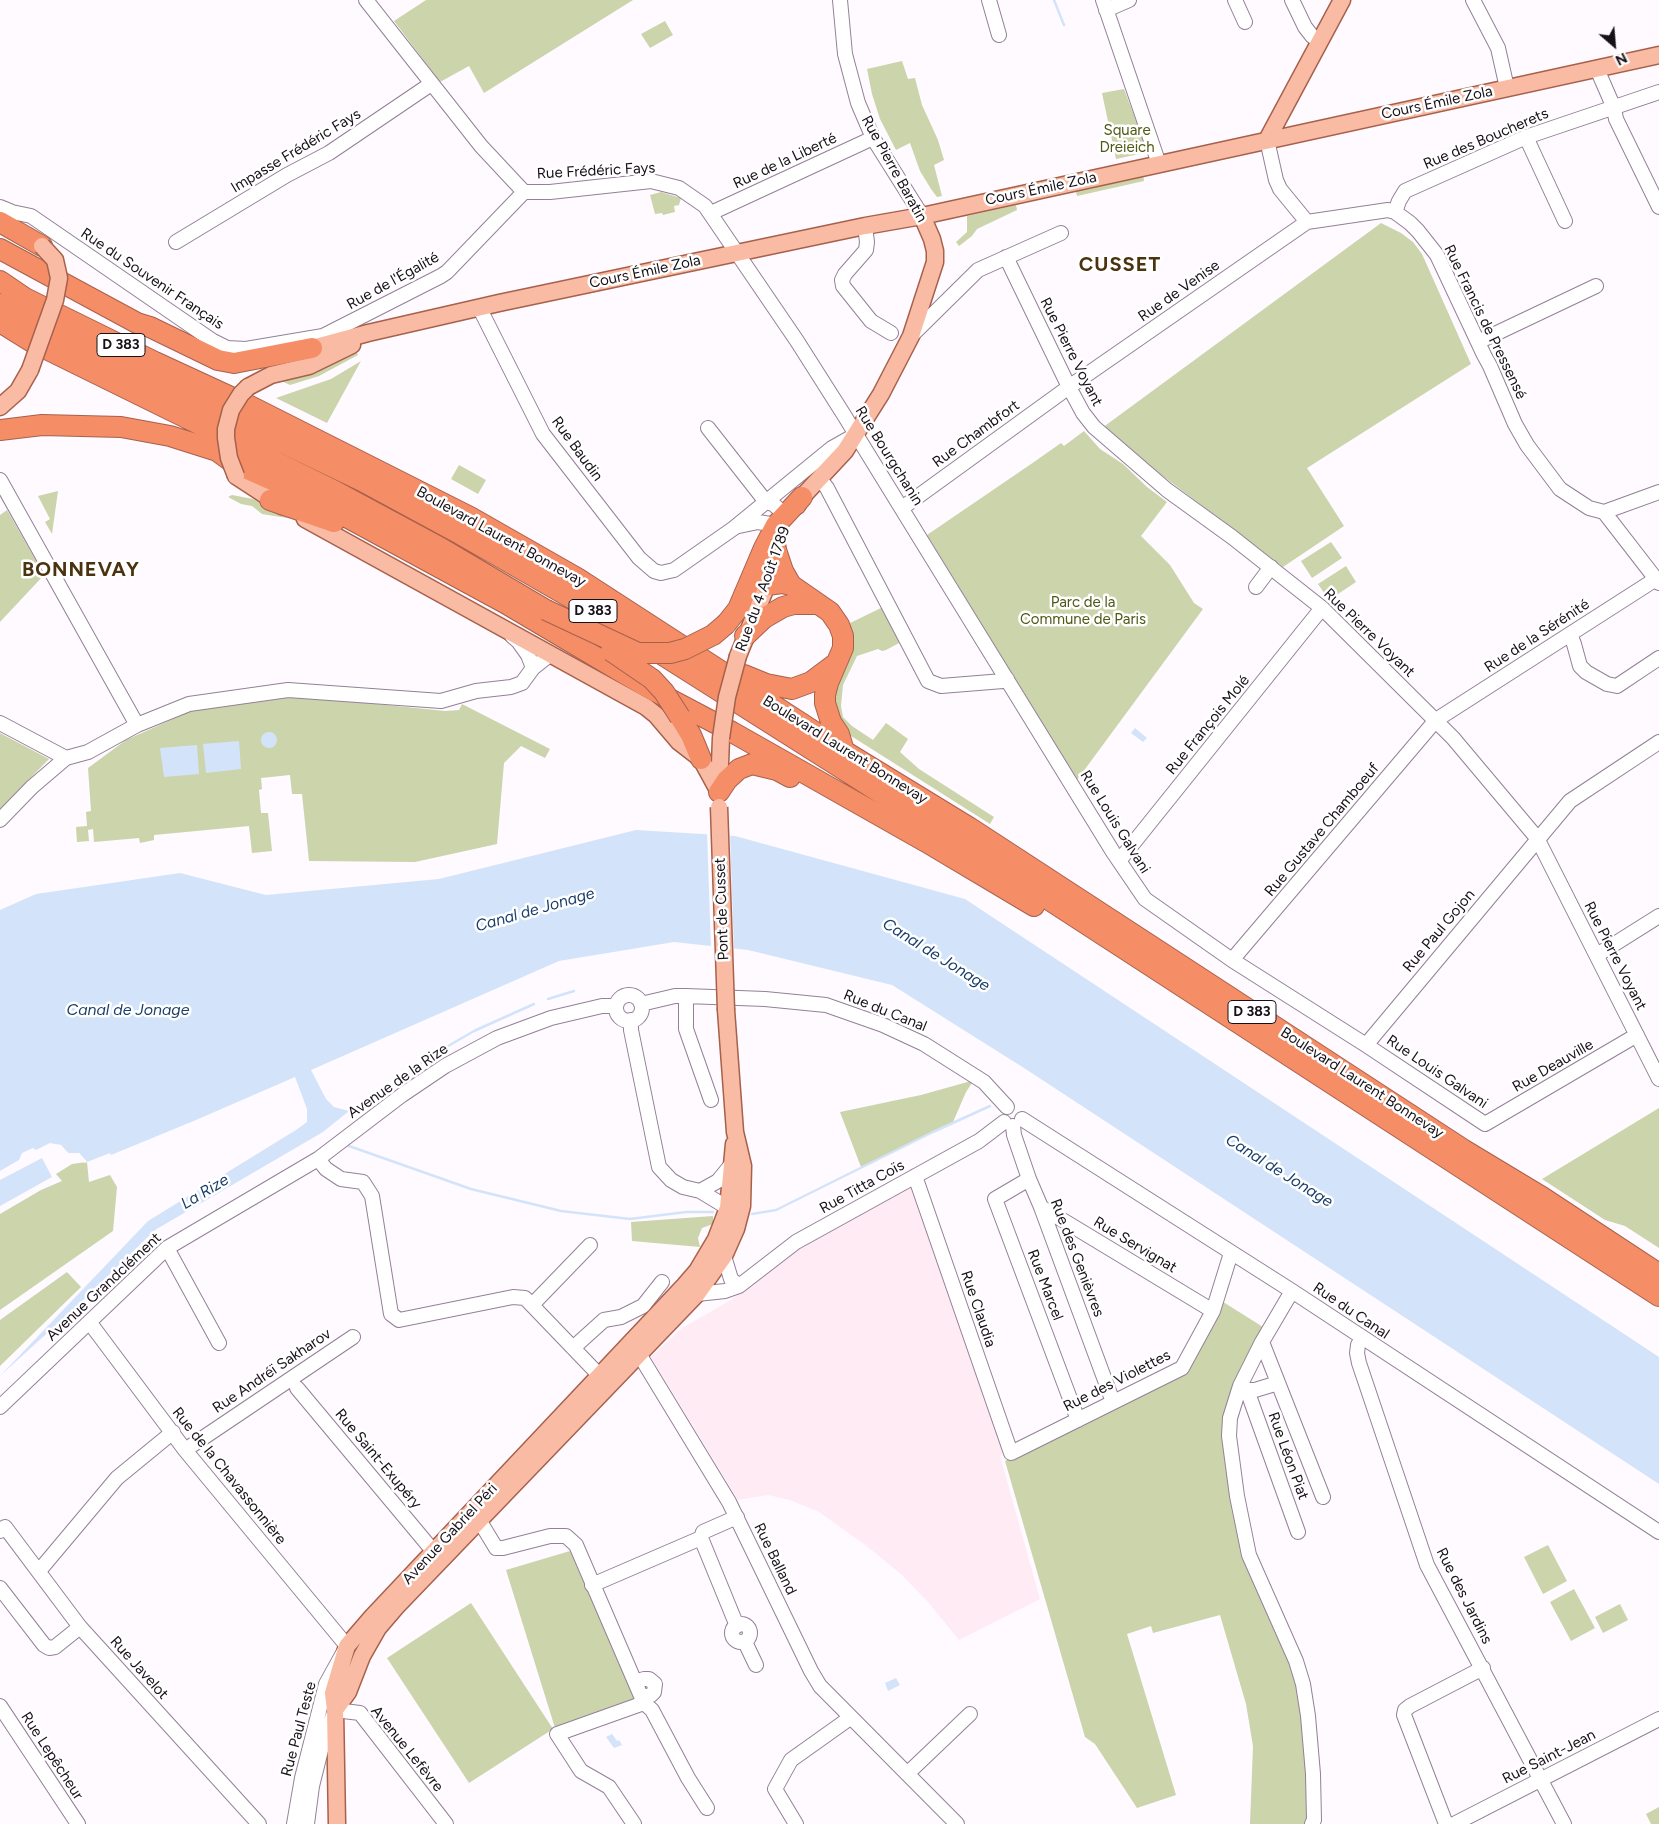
<!DOCTYPE html>
<meta charset="utf-8">
<style>
body{margin:0}
#map{position:relative;width:1659px;height:1824px;overflow:hidden;background:#fefaff;font-family:Figtree,sans-serif}
canvas{display:block}
.north{position:absolute;left:1589px;top:20px;width:50px;height:50px;-webkit-text-stroke:4px #fff;paint-order:stroke;rotate:153deg;font-size:14px;font-weight:700;line-height:20px;text-align:center;color:#171018}
.north::after{content:'';display:block;margin:auto;width:18px;height:22px;background:#171018;clip-path:polygon(50% 0,100% 100%,50% 72%,0 100%)}
</style>
<div id="map">
<canvas width="1659" height="1824"></canvas>
<div class="north">N</div>
</div>
<script>
const c = document.querySelector('canvas').getContext('2d');
c.lineJoin = 'round';
function paint(path, color) { c.fillStyle = color; c.fill(path, 'evenodd'); }
const shape = rows => new Path2D(rows.map(r => 'M' + r).join(''));
function strokePath(path, color, width, dash) { c.strokeStyle = color; c.lineWidth = width; c.lineCap = dash ? 'butt' : 'round'; c.setLineDash(dash || []); c.stroke(path); }
function label(font, color, halo, rows, align = 'center') {
  c.font = font + ' Figtree,sans-serif'; c.lineWidth = 5; c.setLineDash([]); c.textBaseline = 'middle'; c.strokeStyle = halo; c.fillStyle = color; for (const [text, x, y, turn = 0] of rows) {
    c.save(); c.translate(x, y); c.rotate((+turn || 0) * Math.PI / 180); c.textAlign = isNaN(turn) ? turn : align; if (halo) c.strokeText(text, 0, 0); c.fillText(text, 0, 0); c.restore();
  }
}
const commercial = shape([
 [911,1187,1004,1452,1000,1456,1040,1599,959,1640,928,1602,901,1574,864,1544,819,1512,790,1500,768,1495,738,1500,651,1357,682,1328,731,1300,793,1252]
]);
const green = shape([
 [426,0,633,0,484,93,469,66,440,82,394,21],
 [665,21,673,35,650,48,641,34],
 [902,61,908,79,915,78,922,105,938,140,944,160,934,165,942,196,937,197,931,189,920,171,910,143,896,150,880,119,872,94,867,69],
 [1124,89,1148,152,1116,159,1102,93],
 [1143,174,1144,181,1077,196,1075,189],
 [661,192,681,198,679,205,674,206,675,212,663,215,662,213,655,214,650,195],
 [1016,205,1017,210,977,229,972,236,959,246,956,242,967,232,967,216],
 [1381,223,1401,233,1413,242,1422,254,1471,364,1307,468,1344,526,1283,567,1114,439,1102,428],
 [357,353,358,355,319,376,290,385,273,377,321,367],
 [361,361,327,423,276,398,331,379],
 [1084,431,1100,449,1123,464,1147,487,1167,502,1141,536,1170,565,1194,603,1203,609,1077,780,927,535,1034,462,1061,443,1064,446],
 [459,465,486,480,478,494,451,479],
 [58,491,52,534,45,522,50,519,38,496],
 [232,495,253,499,288,516,287,518,262,514,252,506,241,504,228,497],
 [7,510,44,575,0,622,0,515],
 [1331,542,1342,558,1312,578,1301,561],
 [1346,566,1356,582,1329,600,1318,584],
 [883,607,901,642,886,650,882,651,878,649,857,656,843,685,841,706,843,717,852,726,873,740,886,723,908,739,900,752,919,769,994,817,990,824,848,734,833,708,834,687,852,647,853,633,848,624],
 [286,698,318,698,445,711,459,710,462,704,550,749,545,758,521,746,504,763,497,844,415,862,309,861,302,794,292,794,290,775,261,778,262,789,259,790,261,813,268,813,272,851,252,853,249,826,154,835,154,840,140,843,139,838,94,842,93,829,88,830,89,841,77,842,76,827,87,826,86,812,91,811,88,768,126,740,191,711],
 [0,733,49,759,0,809],
 [971,1081,972,1083,966,1092,953,1122,861,1167,840,1112,921,1095],
 [1659,1108,1659,1248,1625,1226,1605,1220,1542,1179],
 [87,1162,89,1182,110,1175,117,1187,113,1231,0,1310,0,1214,41,1190,62,1181,56,1174,72,1164],
 [713,1216,713,1224,702,1228,698,1238,700,1247,632,1241,631,1222],
 [67,1272,81,1287,0,1366,0,1320],
 [1220,1300,1263,1327,1238,1379,1232,1486,1298,1689,1308,1753,1306,1824,1250,1824,1253,1746,1246,1704,1220,1615,1153,1633,1151,1626,1127,1634,1176,1795,1137,1808,1095,1744,1085,1737,1005,1461,1181,1371],
 [1548,1545,1567,1581,1543,1594,1524,1557],
 [570,1551,635,1699,555,1728,506,1570],
 [1574,1589,1595,1628,1571,1641,1550,1602],
 [471,1603,553,1729,469,1783,387,1658],
 [1620,1604,1628,1620,1603,1633,1595,1617],
 [1659,1807,1659,1824,1651,1824,1646,1814]
]);
const water = shape([
 [1135,728,1147,738,1143,742,1131,733],
 '261 740a8 8 0 1 1 16 0a8 8 0 1 1-16 0Z',
 [239,741,241,769,206,773,203,744],
 [197,745,199,774,164,777,160,748],
 [636,830,735,836,965,899,1659,1357,1659,1484,1024,1068,892,985,748,950,674,942,559,961,311,1070,326,1099,334,1107,349,1111,323,1132,155,1230,77,1306,0,1376,148,1221,296,1130,307,1122,307,1109,295,1077,196,1120,111,1155,110,1153,87,1162,79,1153,68,1153,61,1145,50,1143,36,1150,33,1148,22,1153,19,1160,0,1171,0,910,36,894,180,873,266,895,439,879],
 [42,1158,52,1177,0,1206,0,1180],
 [896,1678,900,1685,888,1691,885,1683],
 [612,1734,617,1741,619,1740,622,1745,614,1748,606,1737]
]);
const pier = shape([
 [707,832,730,833,734,951,711,949],
 [51,1144,61,1145,68,1153,79,1153,87,1162,85,1163,78,1155,67,1155,60,1148,53,1147]
]);
const stream = shape([
 [1054,0,1064,25],
 [548,999,574,991],
 [349,1111,360,1110,431,1056,474,1031,534,1004],
 [349,1146,471,1189,561,1211,630,1219,686,1212,713,1212],
 [752,1214,776,1210,933,1132,990,1106]
]);
const minor = shape([
 [366,0,481,146,524,192,550,192,651,181,679,188,705,206,797,341,844,415,1113,852,1145,899,1232,960,1366,1045,1485,1124,1637,1035],
 [840,0,845,54,858,103,873,138,922,216],
 [989,0,999,35],
 [1103,0,1159,164],
 [1235,0,1245,22],
 [1292,0,1305,27,1312,36,1320,42],
 [1473,0,1498,48,1507,88],
 [1106,10,1129,0],
 [1597,69,1614,108,1616,119,1659,207],
 [1526,137,1565,221],
 [1267,140,1276,180,1280,189,1307,222],
 [0,207,12,212,31,216,213,341,227,348,246,349,323,336,441,276,447,272,524,192],
 [1395,212,1399,201,1405,191,1526,137,1659,92],
 [711,213,873,138],
 [865,226,867,242,866,250,845,274,842,280,843,286,871,321,891,333],
 [176,242,287,175,329,153,431,84],
 [1006,257,1069,387,1083,413,1094,427,1167,490,1232,537,1322,608,1453,738,1537,838,1659,1079],
 [479,307,543,434,639,558,654,571,661,573,674,570,734,528,832,448,855,435],
 [911,336,978,270,1061,233],
 [1478,342,1596,286],
 [708,428,766,502,773,504,780,510,783,517],
 [820,479,827,488,928,681,941,686,1003,681,1007,679],
 [0,480,137,725],
 [902,508,1069,387,1307,222,1388,210,1395,212,1410,223,1418,231,1437,255,1484,355,1490,366,1515,424,1527,445,1560,489,1589,508,1604,512,1659,492],
 [1604,512,1659,583],
 [739,526,758,522,776,525],
 [1256,587,1271,567],
 [1570,634,1574,644,1580,666,1586,672,1607,684,1617,686,1659,658],
 [512,636,518,641,528,655,533,668],
 [0,723,66,758],
 [0,820,32,787,66,758,88,752,137,725,189,704,288,690,441,701,476,691,511,687,522,683,533,668,547,657,548,653],
 [1119,861,1322,608],
 [1597,955,1659,916],
 [1232,960,1436,720,1656,579],
 '616 1008a13 13 0 1 1 26 0a13 13 0 1 1-26 0Z',
 [686,996,686,1029,711,1100],
 [641,1004,675,996,686,996,765,999,826,1005,883,1025,924,1044,984,1082,1007,1107],
 [631,1020,631,1030,659,1167,671,1180,683,1187,700,1191,728,1208],
 [1366,1045,1570,801,1659,742],
 [1022,1119,1292,1291,1659,1532],
 [1013,1126,1014,1135,1029,1179,1041,1207,1113,1402],
 [318,1159,326,1169,341,1179,363,1182,372,1196,391,1314,399,1320,513,1297,525,1298,600,1376],
 [915,1176,1011,1453,1182,1368,1213,1311,1231,1253],
 [1029,1179,995,1199,1078,1420],
 [700,1191,718,1181,731,1165],
 [1041,1207,1213,1311],
 [167,1248,219,1343],
 [724,1256,731,1279,739,1286],
 [1292,1291,1262,1342,1240,1386,1230,1418,1229,1436,1237,1496,1249,1555,1296,1661,1303,1684,1308,1716,1313,1774,1314,1820,1312,1824],
 [697,1294,725,1291,739,1286,796,1242,979,1141,1004,1122],
 [532,1305,590,1245],
 [90,1323,185,1450,347,1646,326,1684,302,1778,294,1824],
 [1362,1338,1358,1345,1357,1353,1359,1363,1427,1565,1564,1824],
 [1262,1342,1323,1497],
 [573,1348,604,1320,621,1317,643,1306,662,1282],
 [633,1348,639,1354,729,1502,811,1671,820,1686,957,1824],
 [1241,1387,1247,1390,1255,1390,1278,1383],
 [297,1388,434,1552],
 [1247,1390,1298,1532],
 [0,1407,167,1248,318,1159,402,1095,445,1066,497,1038,551,1018,602,1006,616,1006],
 [185,1450,353,1337],
 [479,1520,496,1548,503,1548,550,1536,566,1536,576,1545,644,1703,652,1710,688,1778,707,1808],
 [0,1531,5,1527,80,1627,259,1824],
 [701,1538,703,1532,737,1517],
 [39,1571,117,1478,173,1432],
 [592,1585,701,1538,737,1626],
 [0,1588,44,1645,49,1648,55,1647,80,1627],
 '732 1633a9 9 0 1 1 18 0a9 9 0 1 1-18 0Z',
 [745,1642,756,1665],
 [635,1682,644,1679,649,1679,655,1684,654,1692,651,1695,642,1697],
 [0,1706,78,1824],
 [907,1774,970,1714],
 [307,1824,312,1786,322,1746,335,1710,360,1713,446,1824],
 [634,1824,609,1787,581,1771,557,1734,644,1703],
 [796,1824,775,1789,791,1760,850,1718],
 [1446,1824,1404,1715,1405,1710,1410,1706,1483,1668],
 [1454,1824,1659,1719]
]);
const major = shape([
 [1267,140,1342,0],
 [312,348,368,333,499,303,865,226,922,216,1659,55],
 [248,387,271,375,309,366,352,345],
 [0,407,18,391,30,370],
 [236,476,282,506],
 [797,506,802,497,845,451,881,394,911,336,935,262,935,251,932,239,922,216],
 [305,519,646,707,656,715,679,742,701,759,719,792],
 [738,656,767,585,777,546],
 [719,790,721,738],
 [335,1710,348,1692,362,1656,378,1628,396,1607,697,1294,724,1256,736,1229,742,1206,743,1166,735,1132,726,1010],
 [337,1824,335,1710,333,1693,347,1646,372,1617,684,1286,697,1271,716,1239,728,1208,734,1144]
]);
const highway = shape([
 [0,222,42,246],
 [0,249,137,323,150,327,218,360,234,363,312,348],
 [0,281,25,298,155,362,246,404,470,517,577,578,844,751,970,828,1464,1150,1542,1197,1659,1274],
 [0,304,64,338,362,481,460,534,587,607,1037,892,1659,1296],
 [0,322,32,342,335,491,441,548,546,610],
 [0,430,42,425,121,427,170,436,230,455],
 [217,451,232,462,306,495,505,603,645,686,732,732,928,843,1034,906],
 [270,500,334,522],
 [776,550,783,571,791,585],
 [767,585,782,583,791,585,830,612,839,625,843,636,843,648,828,683,825,695,825,703,831,722,839,734,844,751],
 [726,624,738,609,764,548,776,525,802,497],
 [745,636,764,618,783,607,794,604,818,604],
 [744,675,766,684,792,689,811,682,835,664],
 [680,717,691,735,701,759],
 [719,792,727,780,739,769,752,764,777,770,790,777]
]);
const majorBridge = shape([
 [30,370,55,300,59,278,55,260,42,246],
 [236,476,229,458,226,438,226,429,231,410,241,394,248,387],
 [721,738,727,697,738,656],
 [719,807,726,1010]
]);
const highwayBridge = shape([
 [546,610,638,653,670,653,685,649,713,635,726,624],
 [611,651,652,679,664,692,680,717]
]);
const shields = [
 [121,345,48],
 [593,611,48],
 [1252,1012,48]
];
const shieldNames = [
 ["D 383",121,345],
 ["D 383",593,611],
 ["D 383",1252,1012]
];
const streetNames = [
 ["Cours Émile Zola",1437,103,-12],
 ["Rue des Boucherets",1486,139,-23],
 ["Impasse Frédéric Fays",296,151,-31],
 ["Rue de la Liberté",785,161,-25],
 ["Rue Pierre Baratin",894,169,61],
 ["Rue Frédéric Fays",596,171,-3],
 ["Cours Émile Zola",1041,189,-12],
 ["Cours Émile Zola",645,272,-12],
 ["Rue du Souvenir Français",152,279,34],
 ["Rue de l'Égalité",393,281,-29],
 ["Rue de Venise",1179,291,-35],
 ["Rue Francis de Pressensé",1485,322,64],
 ["Rue Pierre Voyant",1071,352,63],
 ["Rue Chambfort",976,434,-36],
 ["Rue Baudin",577,449,54],
 ["Rue Bourgchanin",889,456,58],
 ["Boulevard Laurent Bonnevay",501,537,29],
 ["Rue du 4 Août 1789",763,589,-70],
 ["Rue Pierre Voyant",1369,633,44],
 ["Rue de la Sérénité",1537,636,-33],
 ["Rue François Molé",1208,725,-51],
 ["Boulevard Laurent Bonnevay",845,750,32],
 ["Rue Louis Galvani",1115,822,58],
 ["Rue Gustave Chamboeuf",1322,830,-50],
 ["Pont de Cusset",722,909,-92],
 ["Rue Paul Gojon",1439,931,-50],
 ["Rue Pierre Voyant",1615,956,63],
 ["Rue du Canal",885,1011,22],
 ["Rue Deauville",1553,1066,-30],
 ["Rue Louis Galvani",1437,1072,34],
 ["Avenue de la Rize",398,1081,-35],
 ["Boulevard Laurent Bonnevay",1362,1083,33],
 ["Rue Titta Coïs",862,1187,-29],
 ["Rue Servignat",1135,1245,31],
 ["Rue des Genièvres",1077,1258,69],
 ["Rue Marcel",1045,1285,69],
 ["Avenue Grandclément",104,1287,-43],
 ["Rue Claudia",978,1309,71],
 ["Rue du Canal",1351,1311,34],
 ["Rue Andréï Sakharov",272,1371,-34],
 ["Rue des Violettes",1117,1381,-27],
 ["Rue Léon Piat",1288,1456,70],
 ["Rue Saint-Exupéry",378,1459,50],
 ["Rue de la Chavassonnière",229,1476,51],
 ["Avenue Gabriel Péri",450,1534,-47],
 ["Rue Balland",775,1559,64],
 ["Rue des Jardins",1464,1596,63],
 ["Rue Javelot",139,1668,48],
 ["Rue Paul Teste",299,1729,-75],
 ["Avenue Lefèvre",407,1749,51],
 ["Rue Lepêcheur",52,1756,57],
 ["Rue Saint-Jean",1549,1757,-27]
];
const parkNames = [
 ["Square",1127,131],
 ["Dreieich",1127,148],
 ["Parc de la",1083,603],
 ["Commune de Paris",1083,620]
];
const waterNames = [
 ["Canal de Jonage",535,910,-16],
 ["Canal de Jonage",936,955,32],
 ["Canal de Jonage",128,1010],
 ["Canal de Jonage",1279,1171,32],
 ["La Rize",205,1192,-31]
];
const districtNames = [
 ["CUSSET",1120,265],
 ["BONNEVAY",81,570]
];
paint(commercial, '#ffebf4');
paint(green, '#ccd4ab');
paint(water, '#d3e4fa');
paint(pier, '#fefaff');
strokePath(stream, '#d3e4fa', 2.5);
strokePath(minor, '#948097', 16);
strokePath(major, '#a7614b', 19);
strokePath(highway, '#a7614b', 22);
strokePath(minor, '#fff', 14);
strokePath(major, '#f9bba4', 16);
strokePath(highway, '#f58d67', 20);
strokePath(majorBridge, '#a7614b', 19, []);
strokePath(highwayBridge, '#a7614b', 22, []);
strokePath(majorBridge, '#f9bba4', 16);
strokePath(highwayBridge, '#f58d67', 20);
for (const [x, y, w] of shields) { const box = new Path2D(); box.roundRect(x - w / 2, y - 11.5, w, 23, 4); c.fillStyle = '#fff'; c.fill(box); strokePath(box, '#171018', 1); }
label('bold 14px', '#171018', null, shieldNames);
label('15px', '#171018', '#fff', streetNames);
label('15px', '#4f5815', '#fff', parkNames);
label('italic 16px', '#1a3e6b', '#fff', waterNames);
c.letterSpacing = '1px';
label('bold 20px', '#4b3310', '#fff', districtNames);
c.letterSpacing = '0px';
</script>
